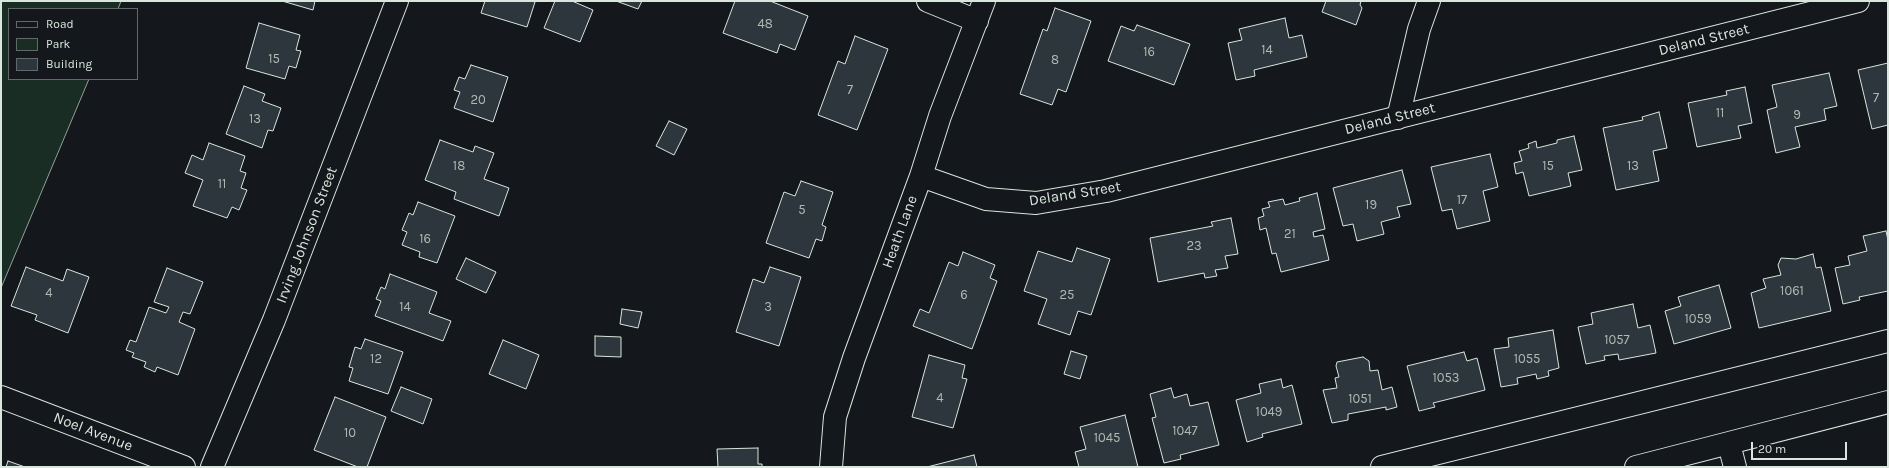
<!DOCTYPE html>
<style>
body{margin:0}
#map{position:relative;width:1889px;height:468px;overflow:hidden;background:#14181c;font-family:Karla,sans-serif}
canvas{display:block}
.frame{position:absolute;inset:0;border:2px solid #d8e6dc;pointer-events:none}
.legend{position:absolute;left:8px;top:8px;width:130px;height:72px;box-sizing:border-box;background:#14181c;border:1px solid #626a69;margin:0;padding:5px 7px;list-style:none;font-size:12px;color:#d8e6dc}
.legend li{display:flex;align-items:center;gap:8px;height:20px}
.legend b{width:20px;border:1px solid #626a69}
.scale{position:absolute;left:1751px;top:442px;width:96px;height:18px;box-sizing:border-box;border:2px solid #d8e6dc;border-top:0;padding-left:5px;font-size:12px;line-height:14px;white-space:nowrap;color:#d8e6dc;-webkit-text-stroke:3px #14181c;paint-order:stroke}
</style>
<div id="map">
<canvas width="1889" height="468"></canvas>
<div class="frame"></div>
<ul class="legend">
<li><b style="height:5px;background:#14181c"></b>Road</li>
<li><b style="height:11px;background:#1a2d24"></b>Park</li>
<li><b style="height:11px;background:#2c363c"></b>Building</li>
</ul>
<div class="scale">20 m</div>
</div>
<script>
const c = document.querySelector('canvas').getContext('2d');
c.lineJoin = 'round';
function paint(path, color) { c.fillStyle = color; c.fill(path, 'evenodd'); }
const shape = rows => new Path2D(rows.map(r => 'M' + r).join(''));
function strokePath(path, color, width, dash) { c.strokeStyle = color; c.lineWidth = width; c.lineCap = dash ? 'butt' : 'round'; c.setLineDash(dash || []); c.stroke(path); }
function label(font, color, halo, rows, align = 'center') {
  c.font = font + ' Karla,sans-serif'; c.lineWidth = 3; c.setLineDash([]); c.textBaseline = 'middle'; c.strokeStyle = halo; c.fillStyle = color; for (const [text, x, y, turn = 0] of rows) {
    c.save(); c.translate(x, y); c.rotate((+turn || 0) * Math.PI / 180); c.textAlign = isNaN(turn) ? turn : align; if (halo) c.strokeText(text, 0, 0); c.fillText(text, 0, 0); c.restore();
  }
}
const green = shape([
 [1,1,121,1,118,9,9,9,9,79,89,79,1,288,1,1]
]);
const building = shape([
 [282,1,315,1,313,10,282,1],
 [485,1,532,1,535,2,527,27,481,13,485,1],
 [555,1,572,1,593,10,580,42,544,28,555,1],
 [616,1,642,1,638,9,616,1],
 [735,1,770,1,808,16,795,50,780,44,777,53,723,33,735,1],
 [1326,1,1361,1,1360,5,1362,8,1356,25,1322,12,1326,1],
 [1055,8,1091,21,1066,92,1058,89,1052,105,1020,94,1043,29,1047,31,1055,8],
 [1285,18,1289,38,1302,35,1307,57,1254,70,1255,76,1236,80,1228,43,1242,40,1239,29,1285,18],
 [259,23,300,35,296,50,301,51,296,68,289,66,285,79,246,68,259,23],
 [1137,25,1190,44,1174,85,1108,61,1121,26,1134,31,1137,25],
 [855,36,888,49,857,130,818,115,838,61,845,64,855,36],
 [1888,63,1888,125,1872,129,1858,70,1888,63],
 [471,65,508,77,493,122,454,108,460,92,454,90,459,77,465,79,471,65],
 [1829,73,1837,106,1824,109,1826,120,1795,127,1800,147,1776,153,1767,110,1777,107,1772,85,1829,73],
 [244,86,265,94,262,101,281,108,273,131,268,130,262,148,226,134,244,86],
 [1745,87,1752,123,1738,126,1741,138,1697,147,1688,103,1727,95,1726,91,1745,87],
 [1659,112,1667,148,1653,151,1659,181,1616,190,1603,128,1643,120,1642,117,1659,112],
 [669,121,687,129,674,155,656,146,669,121],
 [1574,136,1582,170,1568,173,1571,186,1529,196,1523,172,1516,174,1514,163,1522,161,1519,151,1529,148,1528,144,1536,141,1537,148,1557,143,1557,140,1574,136],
 [440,140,473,152,475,146,494,153,484,179,509,188,499,216,454,199,456,192,425,180,440,140],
 [209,143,245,156,240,171,246,173,241,188,247,190,239,210,232,207,227,218,193,206,203,180,185,173,192,155,203,160,209,143],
 [1490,154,1498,187,1483,191,1490,221,1457,229,1452,209,1442,211,1431,167,1490,154],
 [1402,170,1411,204,1397,207,1400,217,1381,222,1384,234,1357,241,1353,224,1343,226,1333,188,1402,170],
 [801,181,833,192,822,225,826,227,822,241,816,239,809,258,766,243,784,192,795,196,801,181],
 [1317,193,1325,229,1313,232,1314,237,1323,235,1329,260,1281,272,1276,253,1272,254,1266,228,1260,230,1258,218,1264,216,1262,209,1270,207,1268,202,1283,199,1285,205,1300,201,1299,198,1317,193],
 [418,202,455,216,437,263,419,257,420,252,402,245,407,232,402,230,409,213,413,215,418,202],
 [1231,218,1238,254,1225,256,1228,268,1215,270,1217,276,1205,278,1204,273,1158,282,1150,238,1213,226,1211,222,1231,218],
 [1886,231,1888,240,1888,291,1859,297,1860,300,1843,304,1835,268,1850,265,1848,256,1867,251,1863,236,1886,231],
 [1077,248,1110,259,1091,315,1078,311,1070,335,1038,324,1047,299,1024,291,1038,251,1072,262,1077,248],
 [963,252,995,265,990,278,997,281,972,349,913,326,920,309,929,313,949,262,958,266,963,252],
 [1813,254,1816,268,1821,267,1831,311,1759,328,1751,293,1766,288,1763,279,1781,275,1778,265,1781,258,1796,259,1813,254],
 [466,258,496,272,486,293,456,279,466,258],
 [26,267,63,281,67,269,89,277,68,333,35,320,37,315,11,306,26,267],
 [770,267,801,277,779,346,736,332,753,279,764,283,770,267],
 [167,268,203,282,190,314,183,312,179,322,195,329,178,375,157,367,155,372,144,367,146,362,132,357,134,353,126,350,130,340,136,342,149,307,166,313,169,307,154,302,167,268],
 [390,274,437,292,429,313,451,321,443,341,375,316,381,301,376,299,381,287,385,289,390,274],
 [1719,285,1731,328,1674,344,1665,311,1681,306,1678,297,1719,285],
 [1633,304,1638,328,1650,325,1656,353,1619,360,1618,354,1604,356,1605,360,1586,364,1578,327,1593,324,1591,313,1633,304],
 [622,309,642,312,638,328,620,324,622,309],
 [1553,330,1559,368,1548,371,1549,376,1537,379,1536,374,1517,378,1518,384,1501,387,1494,349,1509,347,1508,338,1553,330],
 [595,336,621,337,621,357,595,356,595,336],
 [365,339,403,352,388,394,349,381,353,368,349,367,355,347,361,349,365,339],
 [503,340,539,355,526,389,489,374,503,340],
 [1071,351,1087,356,1080,379,1064,374,1071,351],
 [1464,352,1467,361,1477,358,1485,390,1433,403,1435,407,1419,411,1407,366,1464,352],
 [929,355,965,365,962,378,967,379,953,428,912,417,929,355],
 [1363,357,1369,361,1370,371,1378,370,1382,390,1392,387,1397,407,1386,410,1386,407,1348,414,1348,420,1332,423,1323,390,1337,388,1335,378,1339,377,1336,366,1337,362,1363,357],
 [1281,379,1283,388,1292,385,1302,424,1262,434,1263,437,1247,442,1236,400,1261,393,1259,384,1281,379],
 [401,387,432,399,423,424,391,411,401,387],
 [1171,388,1174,398,1187,394,1190,406,1208,402,1219,445,1180,455,1181,459,1164,463,1152,418,1156,417,1150,394,1171,388],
 [335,397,386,417,367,467,358,467,314,450,335,397],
 [1125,415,1138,467,1079,467,1075,452,1086,449,1080,427,1125,415],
 [758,448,758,464,762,464,762,467,718,467,717,449,758,448],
 [974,455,977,467,927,467,974,455],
 [8,461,25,467,6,467,8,461]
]);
const minor = shape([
 [928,1,977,21],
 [1398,118,1419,29,1429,1],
 [921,176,986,199,1036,203,1106,191,1858,1],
 [1,397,184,467],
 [1729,444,1735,467],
 [212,467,274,320,397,1],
 [831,467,835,417,854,358,921,176,940,116,984,1],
 [1382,467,1888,341]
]);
const secondary = shape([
 [1636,467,1888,402]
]);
const numberNames = [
 ["48",765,24],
 ["14",1267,50],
 ["16",1149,52],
 ["15",274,59],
 ["8",1055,60],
 ["7",850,90],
 ["7",1876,98],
 ["20",478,100],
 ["11",1720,113],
 ["9",1797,115],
 ["13",255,119],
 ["18",459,166],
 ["15",1548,166],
 ["13",1633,166],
 ["11",222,184],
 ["17",1462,200],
 ["19",1371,205],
 ["5",802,210],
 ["21",1290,234],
 ["16",425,239],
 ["23",1194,246],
 ["1061",1792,291],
 ["4",49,293],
 ["6",964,295],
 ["25",1067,295],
 ["14",405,307],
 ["3",768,307],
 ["1059",1698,319],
 ["1057",1617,340],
 ["12",376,359],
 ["1055",1527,359],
 ["1053",1446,378],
 ["4",940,398],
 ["1051",1360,399],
 ["1049",1269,412],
 ["1047",1185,431],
 ["10",350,433],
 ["1045",1107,438]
];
const streetNames = [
 ["Deland Street",1704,40,-14],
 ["Deland Street",1390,119,-14],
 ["Deland Street",1075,194,-9],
 ["Heath Lane",900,232,-70],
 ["Irving Johnson Street",307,235,-69],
 ["Noel Avenue",93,432,21]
];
paint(green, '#1a2d24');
strokePath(green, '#939e99', 1);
paint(building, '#2c363c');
strokePath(building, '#d8e6dc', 1);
strokePath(minor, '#d8e6dc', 24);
strokePath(secondary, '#d8e6dc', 24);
strokePath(minor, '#14181c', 22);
strokePath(secondary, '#14181c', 22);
label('13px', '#adbab4', null, numberNames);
label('15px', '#d8e6dc', '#14181c', streetNames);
</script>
